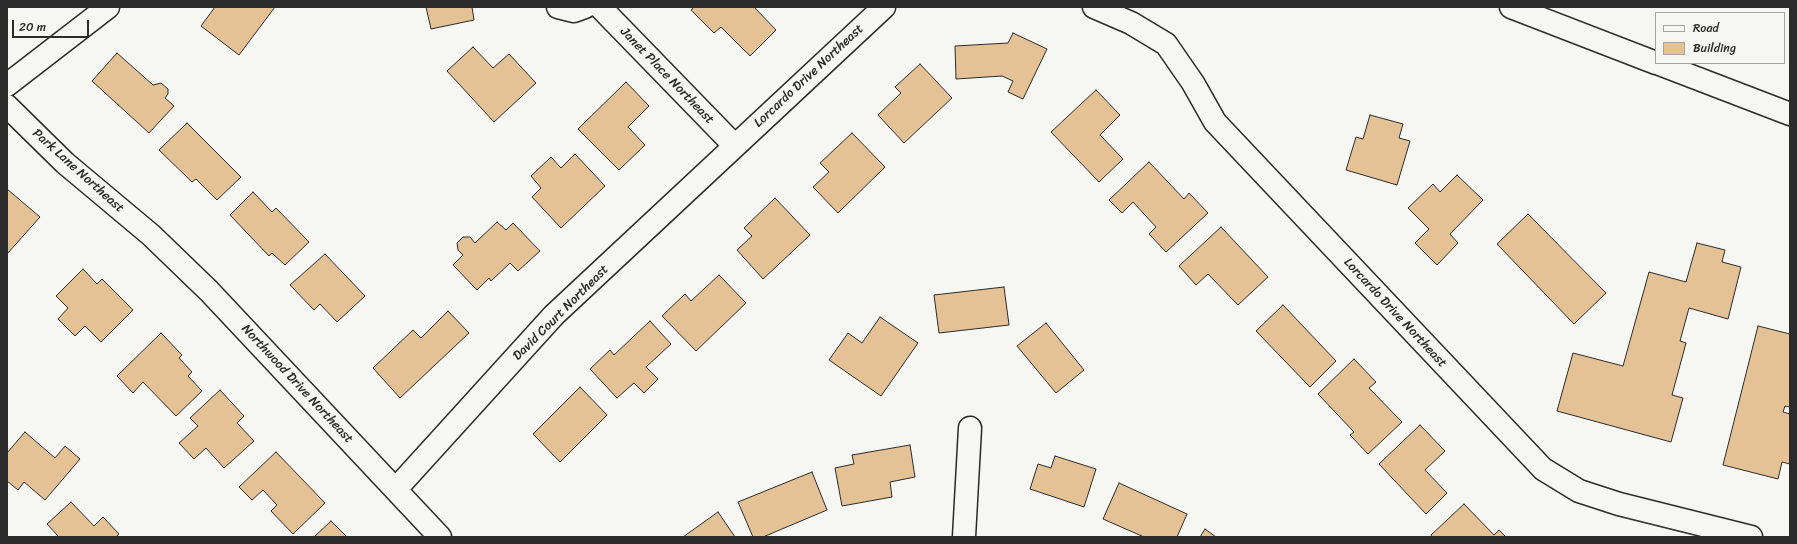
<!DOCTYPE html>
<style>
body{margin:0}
#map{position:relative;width:1797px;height:544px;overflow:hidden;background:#f6f6f2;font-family:Sriracha,sans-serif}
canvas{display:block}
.frame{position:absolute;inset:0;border:8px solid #2b2b2b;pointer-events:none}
.legend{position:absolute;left:1655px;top:12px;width:130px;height:52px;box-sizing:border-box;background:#f6f6f2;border:1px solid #a5a5a2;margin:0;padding:5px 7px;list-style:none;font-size:12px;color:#2b2b2b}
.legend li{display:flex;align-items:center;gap:8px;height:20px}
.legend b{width:20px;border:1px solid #a5a5a2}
.scale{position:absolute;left:12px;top:20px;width:77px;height:18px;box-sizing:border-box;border:2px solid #2b2b2b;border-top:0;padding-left:5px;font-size:12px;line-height:14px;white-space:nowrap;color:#2b2b2b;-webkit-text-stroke:3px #f6f6f2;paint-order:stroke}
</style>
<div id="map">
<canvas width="1797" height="544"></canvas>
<div class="frame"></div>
<ul class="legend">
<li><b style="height:5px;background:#f6f6f2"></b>Road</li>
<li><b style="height:11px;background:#e4c296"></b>Building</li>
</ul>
<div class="scale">20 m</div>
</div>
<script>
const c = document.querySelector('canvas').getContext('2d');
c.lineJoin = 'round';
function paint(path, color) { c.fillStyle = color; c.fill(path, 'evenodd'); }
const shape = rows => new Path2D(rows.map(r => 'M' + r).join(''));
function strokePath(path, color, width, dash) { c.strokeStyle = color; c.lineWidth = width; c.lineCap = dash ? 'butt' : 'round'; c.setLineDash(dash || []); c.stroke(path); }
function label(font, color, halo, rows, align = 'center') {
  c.font = font + ' Sriracha,sans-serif'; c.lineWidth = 3.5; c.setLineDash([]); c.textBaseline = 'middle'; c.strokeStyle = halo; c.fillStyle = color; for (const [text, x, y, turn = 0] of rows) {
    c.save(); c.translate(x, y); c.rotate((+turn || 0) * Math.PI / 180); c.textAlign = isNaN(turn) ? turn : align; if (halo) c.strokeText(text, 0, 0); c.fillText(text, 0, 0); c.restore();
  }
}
const building = shape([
 [215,7,275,7,239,55,201,26,215,7],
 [426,7,472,7,474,20,431,29,426,7],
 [694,7,754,7,776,30,750,56,721,27,714,33,691,10,694,7],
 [1013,33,1047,49,1023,99,1008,92,1013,81,1002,76,956,79,955,46,1008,43,1013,33],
 [473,47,493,68,509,54,536,83,494,122,447,71,473,47],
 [117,53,153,85,161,83,168,89,168,94,165,98,174,106,149,133,92,81,117,53],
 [920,64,952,98,904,143,878,115,901,93,895,87,920,64],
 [626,82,649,106,628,127,645,145,619,170,578,129,626,82],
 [1096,90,1120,115,1100,135,1123,159,1099,182,1051,132,1096,90],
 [1370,115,1403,124,1399,138,1410,141,1397,185,1346,170,1356,137,1363,139,1370,115],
 [187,123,241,177,217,200,196,179,192,182,159,150,187,123],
 [852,133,885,167,838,213,813,187,829,172,820,163,852,133],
 [575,154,605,186,561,228,532,197,541,188,531,176,551,157,561,168,575,154],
 [1149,162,1184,199,1189,193,1208,213,1166,252,1149,234,1156,227,1133,202,1122,213,1109,200,1149,162],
 [1457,175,1483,200,1450,234,1458,243,1437,265,1415,243,1429,229,1408,208,1433,184,1440,192,1457,175],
 [7,189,40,217,7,254,7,189],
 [253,192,272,212,276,208,309,242,285,265,272,253,269,256,230,215,253,192],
 [775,198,810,235,763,279,737,250,752,236,744,228,775,198],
 [1528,214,1606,293,1574,324,1497,244,1528,214],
 [497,222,506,230,513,223,540,251,518,271,510,263,491,281,489,278,477,290,453,265,463,255,458,250,457,243,463,237,470,237,475,243,497,222],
 [1221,227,1268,277,1238,305,1208,274,1196,285,1179,266,1221,227],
 [1697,243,1725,250,1722,262,1741,267,1728,319,1689,308,1680,341,1686,343,1672,395,1683,398,1671,442,1557,411,1573,353,1623,366,1649,272,1686,282,1697,243],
 [325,254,365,296,337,322,320,304,314,310,290,285,325,254],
 [83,269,97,284,102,279,133,310,101,342,85,326,75,336,58,319,68,308,56,296,83,269],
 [719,275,746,303,696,351,662,316,685,294,691,301,719,275],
 [1004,287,1009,325,939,333,934,295,1004,287],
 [1283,305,1336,361,1310,387,1256,331,1283,305],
 [448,311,469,333,400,398,373,368,413,330,421,338,448,311],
 [880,317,918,343,881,396,829,360,848,333,862,343,880,317],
 [650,321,671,344,646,367,658,379,644,393,634,383,617,398,590,369,610,350,614,355,650,321],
 [1046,323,1084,370,1056,393,1017,346,1046,323],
 [1758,326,1790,334,1790,407,1785,406,1783,412,1790,414,1790,464,1782,462,1778,479,1723,465,1758,326],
 [161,333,182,355,179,358,192,372,188,376,202,391,176,416,143,382,133,393,117,376,161,333],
 [1354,359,1376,382,1369,388,1402,422,1368,454,1350,435,1354,432,1318,394,1354,359],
 [580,387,607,415,560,462,533,434,580,387],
 [220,390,244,416,237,423,254,441,224,468,206,448,194,459,179,443,198,426,190,418,220,390],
 [1420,425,1445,451,1425,470,1447,493,1426,514,1379,464,1420,425],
 [25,432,55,458,65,446,80,459,45,500,24,482,18,490,7,481,7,453,25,432],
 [910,445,915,477,890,482,892,497,842,506,835,468,854,464,852,455,910,445],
 [276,452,325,503,293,534,271,511,277,505,263,490,252,500,239,487,276,452],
 [1055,456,1096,469,1084,507,1030,489,1038,464,1051,468,1055,456],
 [812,472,827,510,763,537,753,537,738,502,812,472],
 [1119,483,1187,514,1177,537,1144,537,1103,519,1119,483],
 [71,502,94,526,103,517,119,534,116,537,59,537,47,524,71,502],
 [1464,504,1494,535,1499,530,1506,537,1432,537,1431,535,1464,504],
 [718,512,735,537,683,537,718,512],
 [331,521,347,537,314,537,331,521],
 [1205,529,1216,537,1200,537,1205,529]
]);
const street = shape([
 [558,7,574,11,585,7],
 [600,7,735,146],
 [1094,7,1131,23,1166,44,1193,83,1215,122,1543,469,1579,491,1619,504,1751,537],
 [7,85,108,7],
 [7,106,65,163,151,235,209,291,440,537],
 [396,489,554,315,884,7],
 [964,537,970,428]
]);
const highway = shape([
 [1511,7,1656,63],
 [1657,63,1790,114]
]);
const streetNames = [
 ["Janet Place Northeast",667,76,46],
 ["Lorcardo Drive Northeast",809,76,-43],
 ["Park Lane Northeast",78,171,42],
 ["David Court Northeast",561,313,-45],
 ["Lorcardo Drive Northeast",1395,313,47],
 ["Northwood Drive Northeast",297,384,47]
];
paint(building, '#e4c296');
strokePath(building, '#2b2b2b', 1);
strokePath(street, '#2b2b2b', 25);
strokePath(highway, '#2b2b2b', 25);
strokePath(street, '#f6f6f2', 22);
strokePath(highway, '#f6f6f2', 22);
label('13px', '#2b2b2b', '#f6f6f2', streetNames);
</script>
